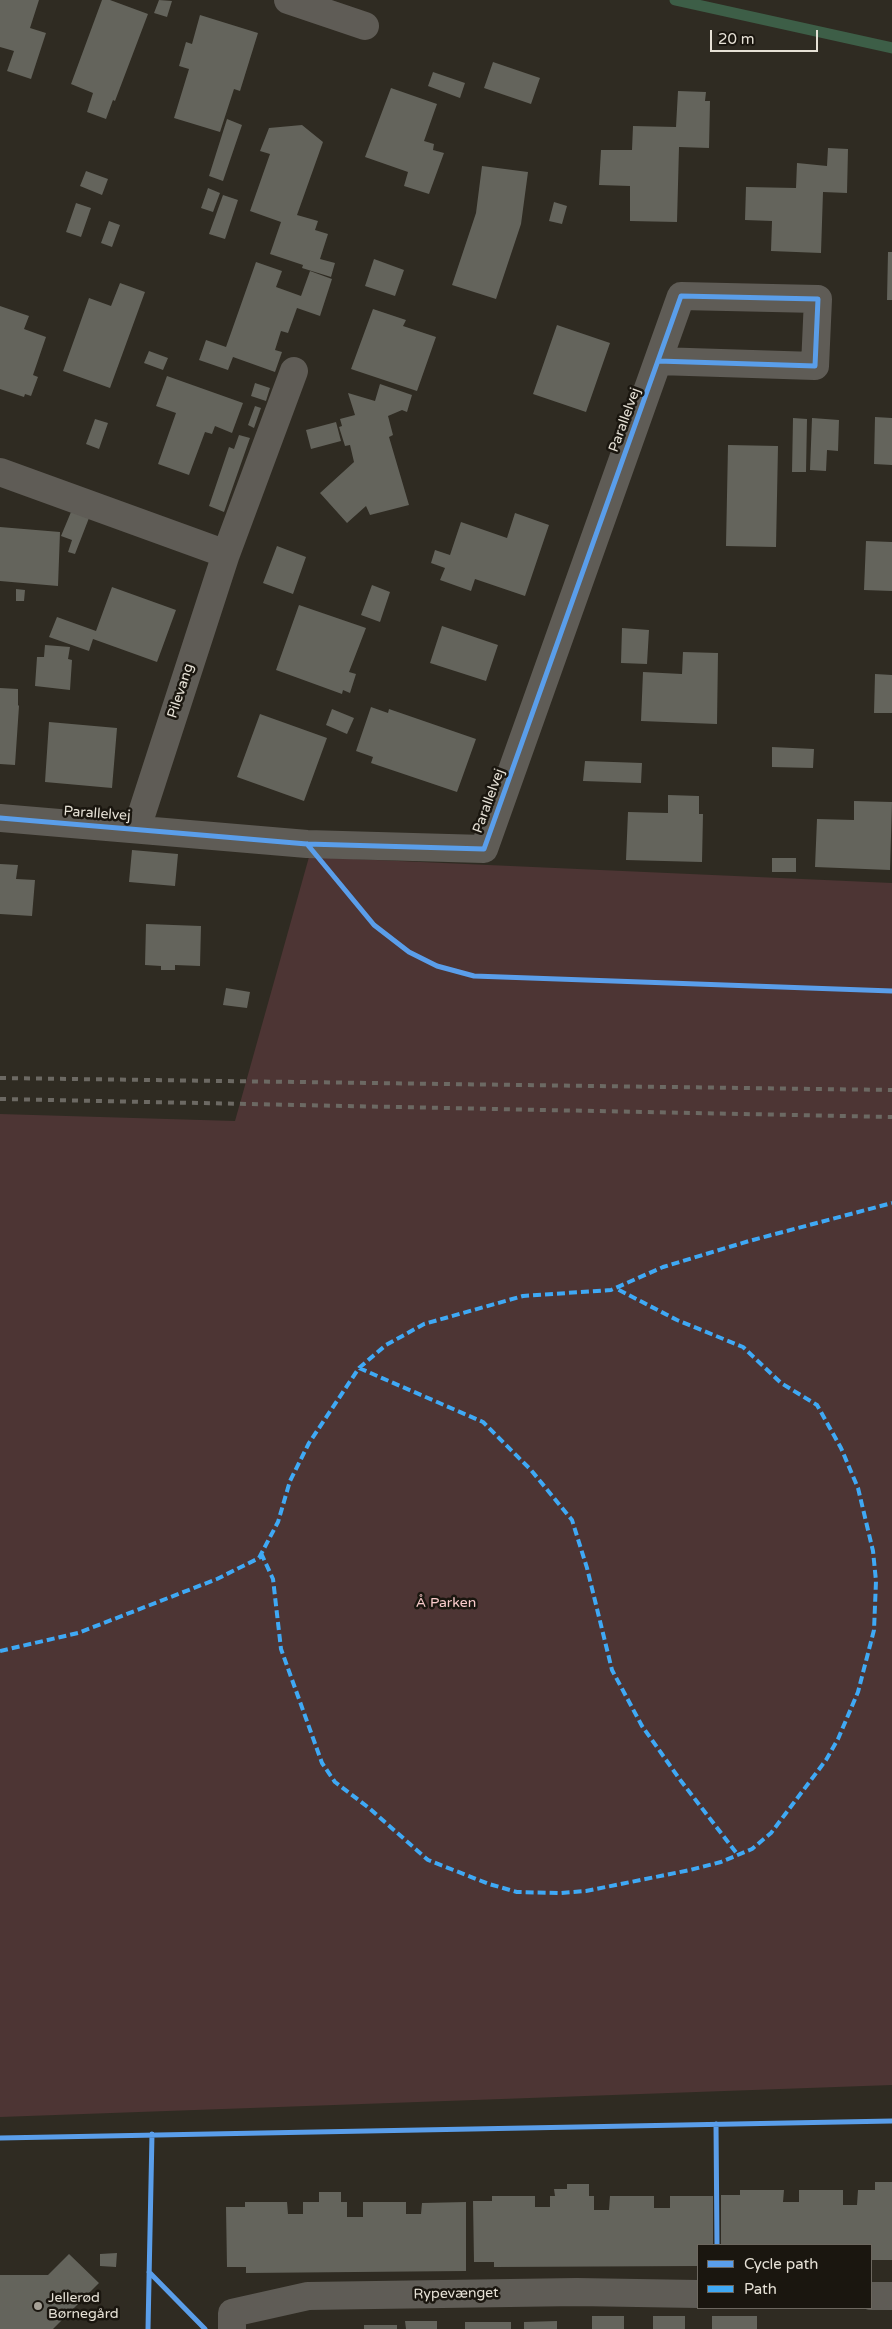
<!DOCTYPE html>
<meta charset="utf-8">
<style>
body{margin:0}
#map{position:relative;width:892px;height:2329px;overflow:hidden;background:#2f2b22;font-family:"Varela Round",sans-serif}
canvas{display:block}
.legend{position:absolute;left:697px;top:2244px;width:175px;height:65px;box-sizing:border-box;background:#1a160f;border:1px solid #6c675f;margin:0;padding:6px 9px;list-style:none;font-size:15px;color:#e6e1d6}
.legend li{display:flex;align-items:center;gap:10px;height:25px}
.legend b{width:25px;border:1px solid #6c675f}
.scale{position:absolute;left:710px;top:30px;width:108px;height:22px;box-sizing:border-box;border:2px solid #e6e1d6;border-top:0;padding-left:6px;font-size:15px;line-height:18px;white-space:nowrap;color:#e6e1d6;-webkit-text-stroke:4px #1a160f;paint-order:stroke}
</style>
<div id="map">
<canvas width="892" height="2329"></canvas>
<ul class="legend">
<li><b style="height:6px;background:#5a9eea"></b>Cycle path</li>
<li><b style="height:6px;background:#3fa9f5"></b>Path</li>
</ul>
<div class="scale">20 m</div>
</div>
<script>
const c = document.querySelector('canvas').getContext('2d');
c.lineJoin = 'round';
function paint(path, color) { c.fillStyle = color; c.fill(path, 'evenodd'); }
const shape = rows => new Path2D(rows.map(r => 'M' + r).join(''));
function strokePath(path, color, width, dash) { c.strokeStyle = color; c.lineWidth = width; c.lineCap = dash ? 'butt' : 'round'; c.setLineDash(dash || []); c.stroke(path); }
function label(font, color, halo, rows, align = 'center') {
  c.font = font + ' "Varela Round",sans-serif'; c.lineWidth = 5; c.setLineDash([]); c.textBaseline = 'middle'; c.strokeStyle = halo; c.fillStyle = color; for (const [text, x, y, turn = 0] of rows) {
    c.save(); c.translate(x, y); c.rotate((+turn || 0) * Math.PI / 180); c.textAlign = isNaN(turn) ? turn : align; if (halo) c.strokeText(text, 0, 0); c.fillText(text, 0, 0); c.restore();
  }
}
const green = shape([
 [309,857,892,883,892,2085,0,2117,0,1114,235,1121]
]);
const stream = shape([
 [675,0,892,48]
]);
const building = shape([
 [0,0,39,0,30,28,46,33,31,79,7,71,14,51,0,47],
 [102,0,110,0,148,14,115,101,113,100,106,119,87,112,93,93,71,84],
 [159,0,172,1,167,17,154,13],
 [200,15,258,33,240,91,234,89,220,132,174,118,189,69,179,66,186,42,192,44],
 [493,62,540,78,531,104,484,88],
 [433,72,465,83,460,98,428,86],
 [391,88,437,104,424,141,434,144,433,150,444,153,429,194,404,186,408,172,365,157],
 [678,91,706,92,705,101,710,101,709,148,679,147,677,222,630,221,630,186,599,185,601,150,632,150,633,126,676,127],
 [227,119,242,125,223,181,209,176],
 [302,125,323,142,297,215,318,221,315,230,328,234,320,259,335,263,331,277,302,268,303,265,270,254,281,222,250,211,270,154,260,151,269,128],
 [828,148,848,149,847,193,823,192,821,253,771,251,772,221,745,220,746,187,796,188,797,163,827,166],
 [482,166,528,172,521,224,496,299,452,285,476,213],
 [86,171,108,179,102,195,80,186],
 [208,188,220,193,213,212,201,208],
 [223,195,238,200,225,239,209,234],
 [554,202,567,206,562,224,549,221],
 [76,203,91,208,81,237,66,232],
 [109,221,120,225,112,247,101,243],
 [888,252,892,252,892,300,887,300],
 [374,259,404,270,395,296,365,286],
 [256,262,282,271,276,287,301,296,310,271,332,279,320,316,297,308,288,333,281,331,275,350,282,352,275,372,233,357,228,370,199,360,206,340,226,347],
 [120,283,145,292,110,388,63,371,89,298,111,306],
 [0,306,29,316,24,329,46,337,33,375,38,377,31,396,25,394,24,397,0,389],
 [373,309,406,320,403,326,436,337,417,391,351,369],
 [557,325,610,343,586,412,533,394],
 [149,351,168,358,163,370,144,363],
 [167,376,243,403,232,433,215,426,212,434,205,432,189,475,158,464,176,413,156,406],
 [255,383,270,388,266,401,251,396],
 [380,384,412,395,407,412,402,410,388,416,393,435,389,437,409,505,370,515,366,506,347,523,320,493,354,462,350,445,345,446,339,427,342,426,340,419,355,415,348,393,375,401],
 [255,406,261,408,254,428,248,425],
 [875,417,892,418,892,465,874,464],
 [793,418,807,419,806,472,792,472],
 [812,418,839,420,838,451,827,450,826,471,810,470],
 [95,419,108,423,99,449,86,444],
 [336,422,341,441,311,449,306,430],
 [239,435,250,438,224,512,209,506,229,447,234,449],
 [728,445,778,446,776,547,726,546],
 [71,512,89,518,75,554,68,552,72,540,61,536],
 [515,513,549,525,525,596,475,579,471,591,440,580,445,568,431,563,435,550,450,555,461,522,507,538],
 [0,527,60,532,58,586,0,581],
 [866,541,892,542,892,591,864,590],
 [277,546,306,557,293,594,263,583],
 [372,585,390,592,380,622,361,615],
 [112,587,176,610,157,662,93,639,89,651,49,637,57,617,96,631],
 [16,589,25,590,24,601,16,601],
 [299,605,366,628,349,672,356,674,350,693,343,690,342,694,276,670],
 [442,626,498,645,486,681,430,663],
 [622,628,649,630,647,664,621,663],
 [45,645,70,647,68,659,72,660,70,690,35,686,37,657,44,657],
 [683,652,718,653,717,724,641,721,643,672,682,674],
 [875,674,892,675,892,713,874,713],
 [0,688,18,689,18,705,19,706,15,765,0,764],
 [371,707,388,713,389,709,476,739,457,792,371,763,373,757,356,751],
 [332,709,354,718,347,734,326,725],
 [260,714,327,738,304,801,237,777],
 [49,722,117,728,112,788,45,782],
 [772,747,814,749,813,768,772,767],
 [585,761,642,763,641,783,583,781],
 [668,795,699,796,699,814,703,814,702,862,626,860,628,812,668,813],
 [854,801,892,802,890,870,815,867,817,819,854,820],
 [132,850,178,854,175,886,129,882],
 [772,858,796,858,796,872,772,872],
 [0,864,18,865,16,879,35,880,32,916,0,914],
 [146,924,201,926,200,966,175,965,175,970,161,970,161,966,145,965],
 [226,988,250,992,247,1008,223,1005],
 [875,2182,892,2182,892,2260,871,2260,871,2245,721,2245,721,2195,740,2195,740,2190,784,2190,783,2202,799,2202,799,2190,843,2190,843,2205,857,2205,858,2190,875,2190],
 [567,2184,589,2184,589,2196,594,2196,594,2210,609,2210,610,2196,654,2196,654,2208,670,2208,670,2196,713,2196,713,2245,698,2245,698,2266,494,2267,494,2262,474,2262,473,2201,492,2201,492,2196,535,2196,535,2207,550,2207,550,2196,555,2196,554,2189,567,2189],
 [319,2192,341,2192,341,2202,347,2202,347,2217,363,2217,363,2202,406,2202,406,2214,421,2214,422,2203,466,2202,466,2271,246,2273,246,2267,227,2267,226,2207,245,2207,245,2202,287,2202,288,2214,303,2214,303,2202,319,2202],
 [117,2253,116,2267,100,2266,100,2254],
 [69,2254,99,2283,53,2329,0,2329,0,2275,48,2275],
 [592,2316,624,2316,624,2329,592,2329],
 [653,2316,685,2316,685,2329,653,2329],
 [712,2316,757,2316,757,2329,712,2329],
 [405,2321,437,2321,437,2329,406,2329],
 [557,2321,557,2329,524,2329,524,2322],
 [465,2322,511,2322,511,2329,465,2329],
 [364,2325,397,2325,397,2329,364,2329]
]);
const minor = shape([
 [288,0,365,26],
 [0,472,226,554,137,828],
 [226,554,294,371],
 [0,818,307,844,484,849,681,296,818,299,815,366,658,361],
 [871,2296,892,2296],
 [232,2329,232,2313,308,2296,577,2292,698,2294]
]);
const rail = shape([
 [0,1078,892,1090],
 [0,1099,892,1117]
]);
const quiet = shape([
 [359,1368,483,1422,531,1470,572,1520,587,1568,612,1670,642,1726,681,1781,738,1855],
 [261,1553,273,1579,281,1649,322,1763,335,1782,369,1808,428,1860,489,1884,517,1892,561,1893,586,1891,690,1870,721,1862,752,1849,771,1833,826,1760,838,1739,858,1692,874,1630,876,1581,873,1551,858,1488,841,1448,817,1405,781,1383,743,1347,677,1320,615,1288],
 [0,1651,78,1633,217,1579,259,1558,278,1522,290,1481,309,1443,359,1368,386,1345,424,1324,523,1296,611,1290,663,1267,749,1241,892,1203]
]);
const cycleway = shape([
 [0,818,307,844,484,849,681,296,818,299,815,366,658,361],
 [307,844,374,925,409,952,437,966,474,976,892,991],
 [716,2124,717,2245],
 [0,2138,892,2121],
 [149,2272,205,2329],
 [148,2329,152,2134]
]);
const markers = [
 [38,2306,5,"#a6a197"]
];
const streetNames = [
 ["Parallelvej",625,420,-70],
 ["Pilevang",181,691,-72],
 ["Parallelvej",489,801,-70],
 ["Parallelvej",97,814,4],
 ["Rypevænget",456,2294,-1]
];
const parkNames = [
 ["Å Parken",446,1603]
];
const poiNames = [
 ["Jellerød",48,2298],
 ["Børnegård",48,2314]
];
paint(green, '#4d3534');
strokePath(stream, '#3d5e47', 11);
paint(building, '#64645c');
strokePath(minor, '#5f5c56', 28);
strokePath(rail, '#6c6963', 4, [6, 6]);
strokePath(quiet, '#3fa9f5', 4, [8, 4]);
strokePath(cycleway, '#5a9eea', 5);
for (const [x, y, r, color] of markers) { const dot = new Path2D(); dot.arc(x, y, r, 0, 2 * Math.PI); c.fillStyle = color; c.fill(dot); strokePath(dot, '#1a160f', 2); }
label('14px', '#e6e1d6', '#1a160f', streetNames);
label('14px', '#f9cbcb', '#1a160f', parkNames);
label('14px', '#e6e1d6', '#1a160f', poiNames, 'left');
</script>
